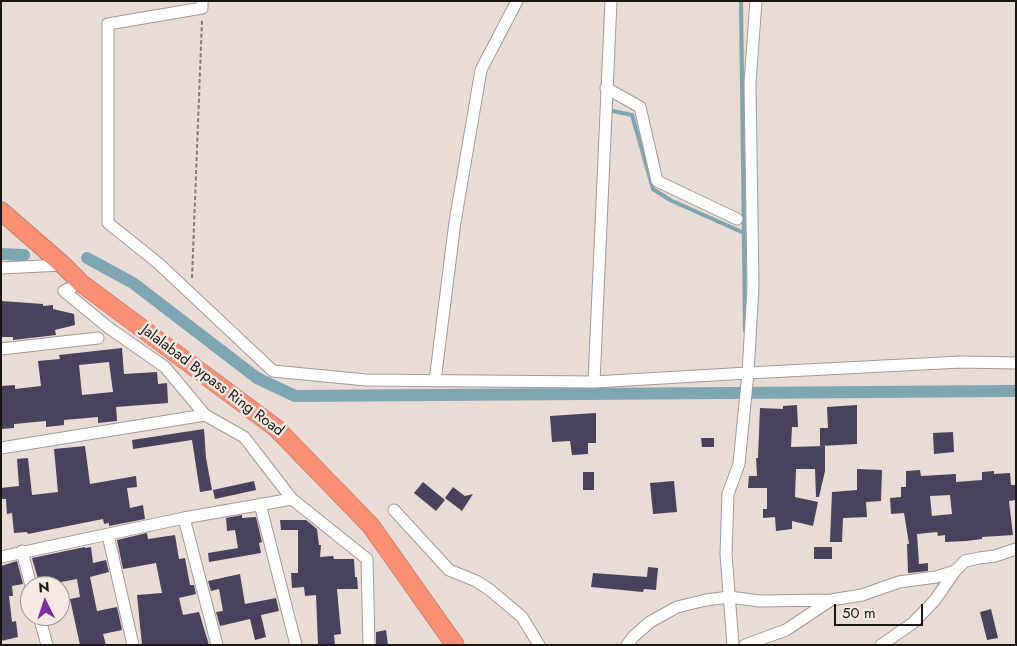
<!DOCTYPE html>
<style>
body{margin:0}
#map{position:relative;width:1017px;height:646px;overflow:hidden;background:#e9dbd5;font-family:Jost,sans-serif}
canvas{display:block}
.frame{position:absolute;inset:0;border:2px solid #1a1614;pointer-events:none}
.north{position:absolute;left:20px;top:576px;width:50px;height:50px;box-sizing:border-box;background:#f6e8e2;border:1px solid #9e9490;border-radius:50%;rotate:356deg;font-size:14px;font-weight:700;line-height:20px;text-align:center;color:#1a1614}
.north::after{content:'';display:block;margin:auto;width:18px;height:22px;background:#812c9b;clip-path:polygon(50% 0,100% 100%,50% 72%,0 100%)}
.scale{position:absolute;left:834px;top:604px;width:89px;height:22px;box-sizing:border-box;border:2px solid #1a1614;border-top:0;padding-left:6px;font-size:15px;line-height:18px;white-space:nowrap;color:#1a1614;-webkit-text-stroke:4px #f6e8e2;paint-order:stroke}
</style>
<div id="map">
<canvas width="1017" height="646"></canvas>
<div class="frame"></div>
<div class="north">N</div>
<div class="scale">50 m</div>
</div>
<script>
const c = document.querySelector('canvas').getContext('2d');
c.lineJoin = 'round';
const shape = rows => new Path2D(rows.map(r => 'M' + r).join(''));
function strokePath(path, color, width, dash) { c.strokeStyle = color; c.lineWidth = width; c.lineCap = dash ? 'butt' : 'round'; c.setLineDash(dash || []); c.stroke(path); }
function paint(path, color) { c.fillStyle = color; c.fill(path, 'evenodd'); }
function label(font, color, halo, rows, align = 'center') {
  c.font = font + ' Jost,sans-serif'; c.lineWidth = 5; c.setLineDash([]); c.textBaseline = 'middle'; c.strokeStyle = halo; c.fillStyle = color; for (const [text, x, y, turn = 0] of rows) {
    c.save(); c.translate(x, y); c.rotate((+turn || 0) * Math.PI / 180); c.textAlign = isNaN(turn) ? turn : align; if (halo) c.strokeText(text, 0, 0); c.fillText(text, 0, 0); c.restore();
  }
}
const stream = shape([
 [741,1,745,331],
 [608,110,632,115,653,189,670,200,744,233]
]);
const canal = shape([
 [1,254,24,255],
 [87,258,133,283,257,378,295,396,1016,391]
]);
const building = shape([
 [1,301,43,304,43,306,53,305,53,309,74,314,75,325,55,330,56,335,13,340,13,337,1,337],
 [122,348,124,374,157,372,158,384,167,383,168,403,116,407,117,421,98,423,98,417,64,420,64,425,46,427,46,421,14,424,14,428,1,429,1,386,15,385,15,389,41,386,38,361,60,359,59,355],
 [109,362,113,392,82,395,79,365],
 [797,405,798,427,792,427,791,447,825,446,825,471,819,497,816,497,815,469,796,469,795,497,818,502,813,526,792,521,792,529,776,531,775,517,763,518,763,509,767,509,767,488,748,488,749,476,757,476,756,458,758,458,760,408,783,409,783,406],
 [857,405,857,444,820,446,820,428,828,428,827,407],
 [596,413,596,443,588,443,588,454,572,455,570,441,552,442,550,416],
 [204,429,206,458,212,490,200,492,192,440,133,449,132,440],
 [953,432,954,452,934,454,933,433],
 [701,438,714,438,714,447,702,447],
 [85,446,90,484,136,476,137,487,127,488,130,508,143,505,145,519,109,526,109,523,104,524,103,519,28,534,27,532,14,533,12,513,7,514,6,499,1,499,1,488,19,486,17,459,28,458,32,495,58,492,54,449],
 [857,469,882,470,881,501,866,502,867,517,843,518,842,542,830,542,832,492,857,490],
 [920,470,921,476,956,474,956,482,982,480,982,472,994,471,994,474,1010,473,1011,485,1016,485,1016,500,1009,501,1013,535,982,537,982,539,966,541,945,542,945,535,938,536,937,532,917,534,919,564,928,563,928,571,908,573,907,544,909,544,904,513,891,514,890,498,901,497,901,487,906,487,906,471],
 [950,495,952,514,932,516,930,496],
 [583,472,594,472,594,490,583,490],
 [254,481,256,490,215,499,213,490],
 [674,481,677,512,653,514,650,483],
 [423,482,445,500,436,511,414,493],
 [453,487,465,496,473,494,462,511,445,498],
 [242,515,242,518,256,517,262,542,259,543,261,553,209,562,208,553,238,548,235,530,227,531,226,518],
 [280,520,306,520,317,529,319,545,321,545,320,557,333,556,334,559,354,559,355,577,357,577,358,589,337,589,341,634,334,635,335,645,318,645,316,595,305,596,304,587,292,588,291,573,298,573,298,530,281,530],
 [147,533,148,539,175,535,179,559,185,558,190,585,194,585,196,594,179,598,183,615,199,612,209,645,142,645,137,595,162,593,156,563,123,569,117,540],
 [85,547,85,548,91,547,93,563,106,560,109,572,90,577,97,611,117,607,122,630,103,634,106,645,80,645,70,599,80,597,77,579,40,586,32,558],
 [814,547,832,547,832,559,814,559],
 [17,561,23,584,12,586,13,596,9,596,12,622,16,621,18,637,1,641,1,566],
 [648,567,658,568,656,590,644,589,643,592,591,587,593,573,647,577],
 [240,574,245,604,276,598,279,611,261,615,266,637,255,640,250,619,220,626,216,612,223,611,219,589,211,591,208,581],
 [991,609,998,638,987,640,980,612],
 [386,630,388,645,376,645,376,632]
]);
const path = shape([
 [192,278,202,20]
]);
const minor = shape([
 [202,1,202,8,108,24,108,223,158,263,273,371,366,380,594,382,748,373,739,464,728,494,726,554,733,645],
 [756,1,750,83,753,287,748,373,961,362,1016,363],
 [606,88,640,107,657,181,737,219],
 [1,268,63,265],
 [81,283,64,291,109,328,165,367,205,415,244,437,292,499,367,559,369,645],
 [1,349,98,338],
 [435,381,455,222,481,70,517,1],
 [594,382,611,1],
 [1,448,205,415],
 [260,504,296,645],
 [394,510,449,570,476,581,490,590,522,617,539,645],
 [184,518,217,645],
 [108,535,133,645],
 [22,551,31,586],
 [1,557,184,518,292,499],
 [39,616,47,645],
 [627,645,634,636,650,622,677,607,706,600,729,597,760,601,831,600,862,595,899,582,936,577,955,571,965,561,979,558,995,556,1016,549],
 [745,645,786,630,831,600],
 [881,645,913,623,935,600,955,571]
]);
const highway = shape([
 [1,211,63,265,81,283,276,428,371,526,455,645]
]);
const streetNames = [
 ["Jalalabad Bypass Ring Road",212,381,37]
];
strokePath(stream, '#7ea6b0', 4);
strokePath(canal, '#7ea6b0', 12);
paint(building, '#49425d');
strokePath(minor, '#a59893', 13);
strokePath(highway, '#ac6552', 19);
strokePath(path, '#837a76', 2, [4, 2.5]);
strokePath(minor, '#fff', 11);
strokePath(highway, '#fb8f74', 18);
label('15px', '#1a1614', '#f6e8e2', streetNames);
</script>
